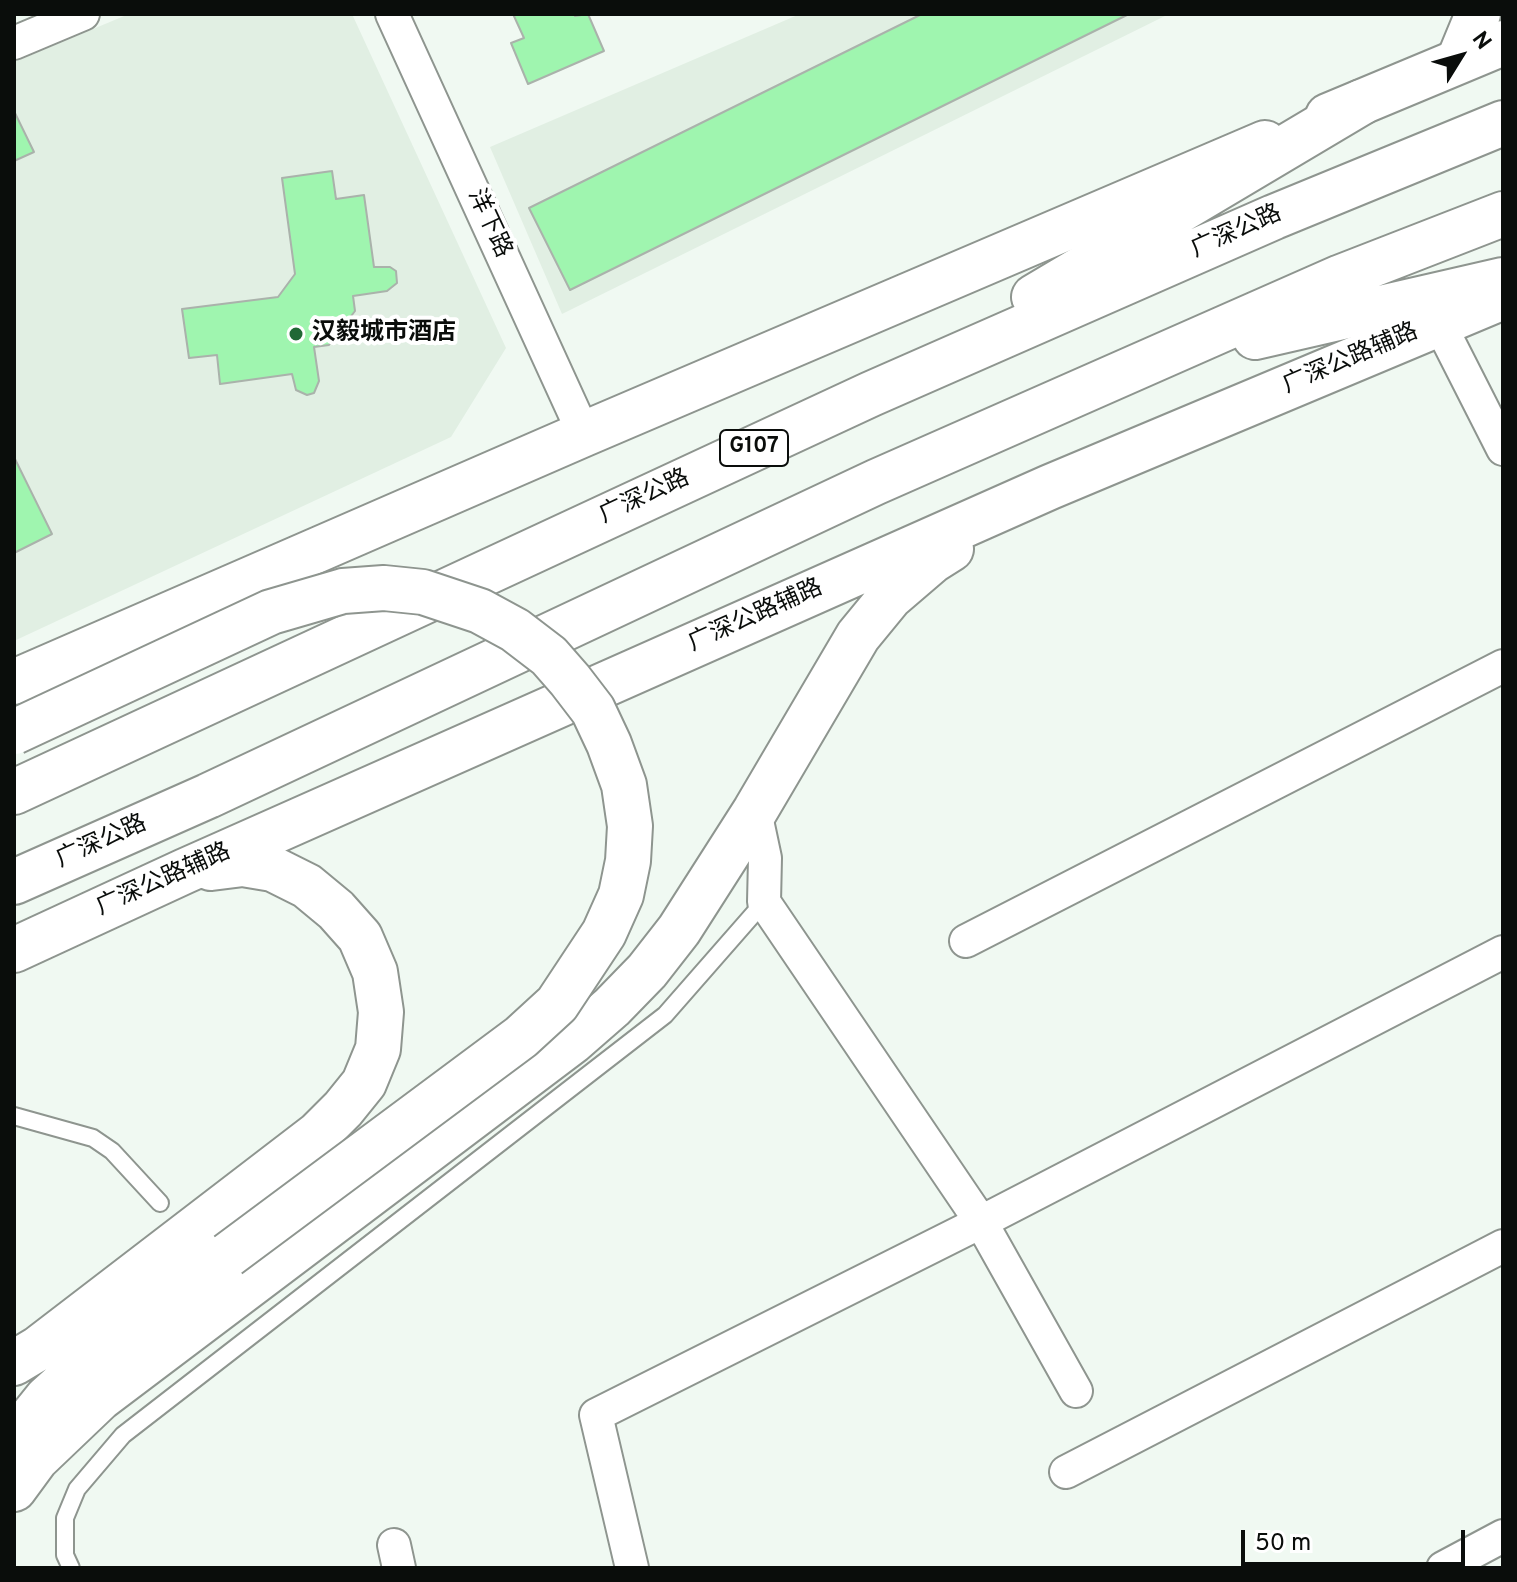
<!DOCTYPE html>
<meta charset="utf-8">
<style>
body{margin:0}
#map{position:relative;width:1517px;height:1582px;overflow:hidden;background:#f0f9f2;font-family:Overpass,sans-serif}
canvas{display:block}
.frame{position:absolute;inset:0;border:16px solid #0a0d0b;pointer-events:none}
.north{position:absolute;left:1421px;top:16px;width:80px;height:80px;-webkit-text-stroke:6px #fff;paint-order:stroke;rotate:53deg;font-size:22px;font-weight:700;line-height:32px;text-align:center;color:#0a0d0b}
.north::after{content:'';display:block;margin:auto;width:28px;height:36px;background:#0a0d0b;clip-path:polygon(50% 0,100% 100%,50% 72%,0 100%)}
.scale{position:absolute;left:1241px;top:1530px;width:224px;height:36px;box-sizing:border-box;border:4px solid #0a0d0b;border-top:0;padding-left:10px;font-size:24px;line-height:28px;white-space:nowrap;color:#0a0d0b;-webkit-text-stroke:6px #fff;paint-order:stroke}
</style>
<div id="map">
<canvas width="1517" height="1582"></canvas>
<div class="frame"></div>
<div class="north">N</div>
<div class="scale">50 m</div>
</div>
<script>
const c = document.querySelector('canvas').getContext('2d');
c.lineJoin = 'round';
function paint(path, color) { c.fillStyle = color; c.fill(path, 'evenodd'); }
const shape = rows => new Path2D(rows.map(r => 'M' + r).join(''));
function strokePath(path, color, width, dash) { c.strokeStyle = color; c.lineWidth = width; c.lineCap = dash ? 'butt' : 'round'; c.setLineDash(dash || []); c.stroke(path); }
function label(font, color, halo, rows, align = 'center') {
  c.font = font + ' Overpass,"Noto Sans SC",sans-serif'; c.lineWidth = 8; c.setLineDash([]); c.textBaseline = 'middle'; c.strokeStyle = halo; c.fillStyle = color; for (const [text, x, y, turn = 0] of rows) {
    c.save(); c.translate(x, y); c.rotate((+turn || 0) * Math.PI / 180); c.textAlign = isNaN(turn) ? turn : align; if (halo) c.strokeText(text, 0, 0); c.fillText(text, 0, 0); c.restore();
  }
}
const built = shape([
 [129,14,352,14,506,348,451,437,14,641,14,62],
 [800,14,1169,14,562,314,490,147]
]);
const building = shape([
 [513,14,574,14,575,16,588,14,604,51,528,84,511,43,524,38,513,14],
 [922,14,1129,14,570,290,529,208,922,14],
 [14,111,34,152,14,161,14,111],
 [332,171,336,199,364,195,374,267,390,267,396,271,397,283,387,291,353,296,355,311,329,345,314,347,319,381,314,393,307,395,296,390,292,374,220,384,217,355,189,358,182,309,278,297,295,274,282,178,332,171],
 [14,457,52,534,14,553,14,457]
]);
const service = shape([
 [14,1116,93,1138,112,1151,160,1203],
 [71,1568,65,1555,65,1518,77,1489,123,1435,665,1015,764,902]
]);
const minor = shape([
 [392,14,584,434],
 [14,43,83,14],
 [1439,323,1503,449],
 [755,811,765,858,764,902,981,1222,1076,1391],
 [966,941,1503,666],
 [1066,1472,1503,1246],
 [394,1545,399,1568],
 [632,1568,596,1415,981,1222,1503,952],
 [1443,1568,1503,1536]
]);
const secondary = shape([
 [1459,60,1478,14]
]);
const primary = shape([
 [1328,116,1503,43],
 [14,682,584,434,1265,143],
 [14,950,185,871,1050,487,1503,297],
 [14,1363,39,1348,318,1134,343,1109,364,1083,378,1049,381,1012,375,972,360,937,336,910,307,886,273,869,243,864,211,868],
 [14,1445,22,1429,47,1398,77,1371,228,1255],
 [14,1489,36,1459,100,1398,573,1041,612,1007,647,971,679,930,755,811,858,636,890,597,932,561,951,549]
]);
const trunk = shape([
 [1034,297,1362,102],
 [1255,337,1503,280],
 [14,792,871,394,1274,217,1503,123],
 [14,882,208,796,876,482,1341,277,1503,214]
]);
const primaryBridge = shape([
 [14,732,271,612,343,591,384,588,423,592,480,611,515,630,549,656,570,680,593,710,609,744,624,785,630,826,628,861,621,895,604,933,557,1004,521,1037,228,1255]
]);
const markers = [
 [296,334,8,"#206835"]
];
const shields = [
 [754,448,68]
];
const shieldNames = [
 ["G107",754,448]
];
const streetNames = [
 ["洋下路",488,224,65],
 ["广深公路",1237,233,-24],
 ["广深公路辅路",1351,360,-23],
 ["广深公路",645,498,-25],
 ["广深公路辅路",756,617,-24],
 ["广深公路",102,843,-24],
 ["广深公路辅路",164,881,-24]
];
const poiNames = [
 ["汉毅城市酒店",312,334]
];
paint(built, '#e1efe3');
paint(building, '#9ff5af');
strokePath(building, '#aab2ab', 2);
strokePath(service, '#8e958f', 20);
strokePath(minor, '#8e958f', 36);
strokePath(secondary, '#8e958f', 48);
strokePath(primary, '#8e958f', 48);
strokePath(trunk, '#8e958f', 48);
strokePath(service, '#fff', 16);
strokePath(minor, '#fff', 32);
strokePath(secondary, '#fff', 44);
strokePath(primary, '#fff', 44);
strokePath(trunk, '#fff', 44);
strokePath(primaryBridge, '#8e958f', 48, []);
strokePath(primaryBridge, '#fff', 44);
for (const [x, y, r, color] of markers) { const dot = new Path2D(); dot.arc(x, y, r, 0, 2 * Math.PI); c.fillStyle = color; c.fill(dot); strokePath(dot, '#fff', 3); }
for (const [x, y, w] of shields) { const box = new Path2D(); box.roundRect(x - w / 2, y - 18, w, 36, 6); c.fillStyle = '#fff'; c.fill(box); strokePath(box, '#0a0d0b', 2); }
label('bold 22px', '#0a0d0b', null, shieldNames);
label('24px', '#0a0d0b', '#fff', streetNames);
label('bold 24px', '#0a0d0b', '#fff', poiNames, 'left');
</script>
